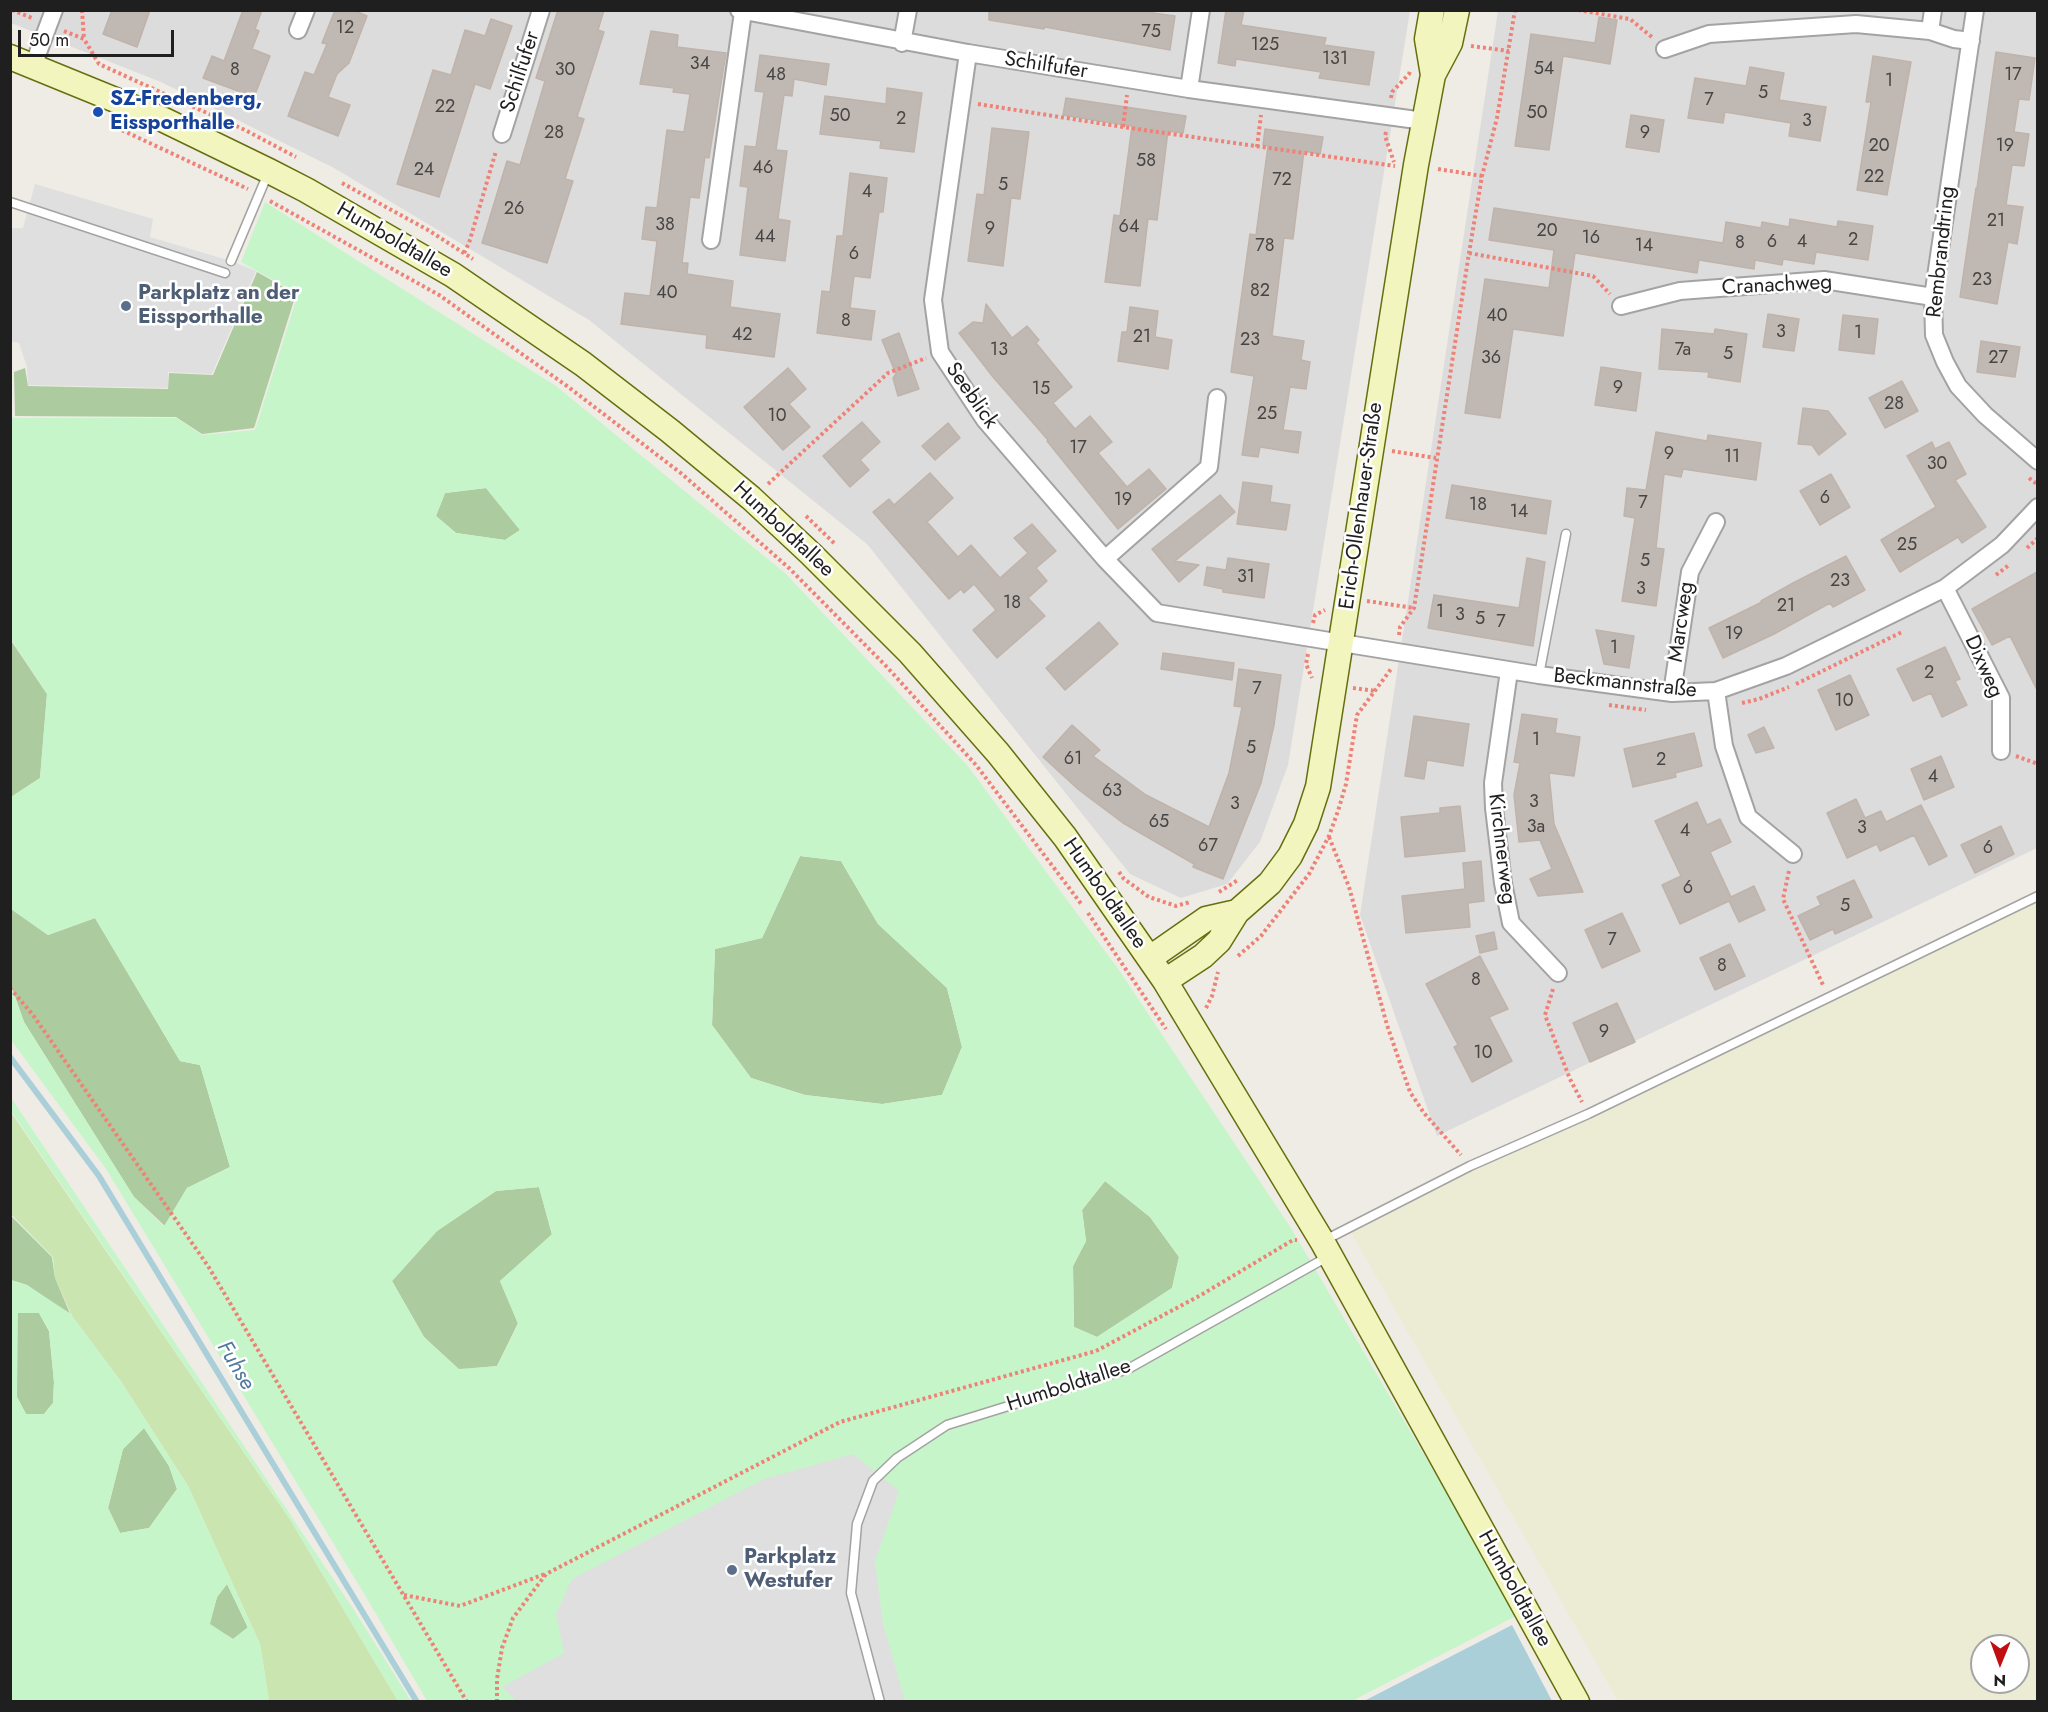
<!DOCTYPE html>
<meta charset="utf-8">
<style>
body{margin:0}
#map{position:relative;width:2048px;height:1712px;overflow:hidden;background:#efece6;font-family:Jost,sans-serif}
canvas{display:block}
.frame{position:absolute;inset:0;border:12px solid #1f1f1f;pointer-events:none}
.north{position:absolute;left:1970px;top:1634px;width:60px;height:60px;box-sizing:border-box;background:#fff;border:2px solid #a5a5a5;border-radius:50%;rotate:181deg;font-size:16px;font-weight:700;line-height:24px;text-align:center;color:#1f1f1f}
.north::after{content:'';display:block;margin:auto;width:21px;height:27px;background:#bf0f12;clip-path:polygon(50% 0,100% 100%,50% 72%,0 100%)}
.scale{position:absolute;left:18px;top:30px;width:156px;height:27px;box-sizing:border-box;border:3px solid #1f1f1f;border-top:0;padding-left:8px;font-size:18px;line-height:21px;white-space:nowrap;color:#1f1f1f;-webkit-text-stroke:4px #fff;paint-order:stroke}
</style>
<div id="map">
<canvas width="2048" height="1712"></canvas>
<div class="frame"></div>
<div class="north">N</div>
<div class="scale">50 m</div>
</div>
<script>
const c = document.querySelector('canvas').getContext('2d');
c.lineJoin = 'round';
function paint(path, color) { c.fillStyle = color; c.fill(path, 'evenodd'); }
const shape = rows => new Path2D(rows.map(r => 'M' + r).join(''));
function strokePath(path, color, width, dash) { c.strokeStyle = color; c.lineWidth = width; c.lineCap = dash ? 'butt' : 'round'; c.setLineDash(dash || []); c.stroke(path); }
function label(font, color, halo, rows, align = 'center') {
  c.font = font + ' Jost,sans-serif'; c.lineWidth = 5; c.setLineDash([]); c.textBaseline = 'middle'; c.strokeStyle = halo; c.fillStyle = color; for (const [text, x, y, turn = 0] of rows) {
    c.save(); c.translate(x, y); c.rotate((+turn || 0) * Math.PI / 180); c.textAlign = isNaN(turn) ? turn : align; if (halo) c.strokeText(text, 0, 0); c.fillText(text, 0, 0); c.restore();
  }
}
const residential = shape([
 [10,11,1410,11,1288,765,1260,842,1227,884,1181,898,1130,874,867,544,589,320,334,168,161,82,11,23],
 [1498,11,2037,11,2037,848,1437,1136,1360,915]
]);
const farmland = shape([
 [2037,894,2037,1701,1618,1701,1348,1227],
 [1982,1646,2018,1646,2018,1682,1982,1682]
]);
const grass = shape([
 [10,1111,291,1521,398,1701,269,1701,260,1644,188,1486,122,1383,72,1316,55,1278,53,1257,11,1214]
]);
const forest = shape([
 [257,272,296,294,254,428,202,434,176,417,15,416,14,372,25,368,28,386,168,389,169,373,213,375],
 [486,488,520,530,505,540,456,533,436,516,445,493],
 [10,639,47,694,40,778,11,797],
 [800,856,841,861,878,924,947,988,962,1047,942,1095,882,1104,805,1095,751,1078,712,1025,715,949,762,938],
 [11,909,48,935,95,918,180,1061,200,1065,230,1167,187,1188,165,1226,134,1197,24,1022,11,985],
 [1105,1181,1150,1217,1179,1257,1172,1288,1097,1337,1074,1327,1073,1266,1086,1241,1082,1210],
 [539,1187,552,1235,500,1281,518,1323,497,1366,459,1370,424,1337,392,1281,437,1231,496,1191],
 [10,1215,52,1257,55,1278,71,1316,27,1285,11,1280],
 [17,1313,39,1313,49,1331,54,1382,53,1403,44,1414,26,1414,17,1397],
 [144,1428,169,1466,177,1489,149,1528,120,1533,108,1508,123,1449],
 [227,1584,248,1628,233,1639,209,1625,217,1597]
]);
const park = shape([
 [265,202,556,386,785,573,967,765,1119,970,1291,1228,1518,1615,1352,1701,427,1701,366,1597,106,1169,11,1040,10,985,24,1022,134,1197,164,1226,187,1188,230,1167,200,1065,180,1061,95,918,48,935,11,909,11,797,40,778,47,694,11,639,11,418,177,418,202,435,255,430,298,294,241,262],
 [486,488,520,530,505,540,456,533,436,516,445,493],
 [800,856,841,861,878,924,947,988,962,1047,942,1095,882,1104,805,1095,751,1078,712,1025,715,949,762,938],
 [1105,1181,1150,1217,1179,1257,1172,1288,1097,1337,1074,1327,1073,1266,1086,1241,1082,1210],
 [539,1187,552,1234,500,1281,518,1324,497,1366,459,1369,424,1337,392,1281,437,1231,496,1191],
 [10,1096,354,1610,411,1701,398,1701,291,1521,11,1111],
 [10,1214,53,1257,55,1278,72,1316,122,1383,188,1486,260,1644,269,1701,11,1701,11,1280,27,1285,71,1314,55,1278,52,1257],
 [18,1313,39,1313,49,1331,54,1382,53,1403,44,1414,26,1414,17,1397],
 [144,1428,169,1466,177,1489,149,1528,120,1533,108,1508,123,1449],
 [227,1584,248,1627,233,1639,210,1624,217,1597]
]);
const parking = shape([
 [35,184,153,219,150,237,231,261,256,271,212,374,168,372,168,388,28,385,27,367,19,343,11,341,10,228,23,228],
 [853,1454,899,1491,875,1561,883,1624,905,1701,518,1702,502,1687,564,1653,556,1614,572,1579,764,1479]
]);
const water = shape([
 [1512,1625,1552,1701,1364,1701]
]);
const stream = shape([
 [10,1057,99,1176,417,1702]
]);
const building = shape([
 [112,10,150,10,137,47,103,34,112,10],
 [243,10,262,10,255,29,259,31,252,49,270,56,254,97,203,78,212,56,224,61,243,10],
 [335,10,353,10,367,16,349,63,337,74,328,97,350,105,338,136,288,116,305,72,314,75,327,44,322,43,335,10],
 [558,10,604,10,598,30,604,32,577,117,584,119,565,179,573,181,547,263,482,243,507,161,520,165,545,81,536,78,558,10],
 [989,10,1153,10,1153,13,1175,16,1170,50,1045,27,1044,29,989,20,989,10],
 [1226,10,1244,10,1241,25,1326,38,1324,45,1374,52,1369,85,1319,78,1321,72,1236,59,1235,66,1218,63,1226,10],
 [1599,17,1617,20,1610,64,1563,56,1549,150,1515,146,1531,34,1595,43,1599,17],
 [491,19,512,26,490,89,475,84,439,197,397,184,433,70,451,75,465,30,485,36,491,19],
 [651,31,678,35,677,47,726,53,709,158,705,157,699,198,690,197,682,263,688,263,687,274,733,281,730,307,780,314,774,357,706,348,707,335,621,324,625,293,650,296,657,241,642,239,646,207,657,208,667,130,684,132,690,94,673,92,674,88,640,84,651,31],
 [1996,52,2035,58,2029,100,2019,99,2014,132,2029,134,2024,166,2012,165,2006,205,2023,207,2017,244,2008,242,1997,304,1960,297,1976,188,1977,188,1996,52],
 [760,55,829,64,826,85,794,79,792,96,784,95,776,150,787,151,778,219,790,221,785,261,740,255,748,187,740,186,745,146,756,147,764,92,755,91,760,55],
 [1873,56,1911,62,1887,195,1857,190,1871,102,1866,102,1873,56],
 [1750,67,1784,73,1779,100,1826,107,1820,141,1789,136,1791,123,1725,112,1723,123,1688,118,1695,78,1746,86,1750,67],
 [887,88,922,93,914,152,880,148,881,141,820,134,825,96,886,104,887,88],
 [1066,98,1186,116,1183,133,1168,131,1157,220,1148,219,1140,286,1105,282,1114,215,1120,216,1132,126,1063,115,1066,98],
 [1631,115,1664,120,1659,152,1626,147,1631,115],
 [992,128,1029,132,1020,199,1011,198,1003,266,968,261,977,194,984,195,992,128],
 [1265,129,1323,137,1320,154,1304,151,1293,239,1284,238,1272,336,1304,341,1301,360,1310,362,1306,389,1290,387,1283,430,1301,432,1298,453,1260,447,1258,457,1242,455,1254,376,1231,372,1250,234,1256,235,1268,146,1263,145,1265,129],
 [850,173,887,178,883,212,879,212,870,278,854,276,850,308,875,311,871,340,817,333,822,291,830,292,837,236,843,236,850,173],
 [1494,208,1723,243,1726,222,1761,228,1762,222,1789,227,1790,219,1837,227,1838,221,1873,226,1868,260,1816,252,1814,264,1783,259,1782,265,1755,260,1754,269,1699,260,1697,273,1575,253,1563,336,1513,329,1500,418,1465,413,1485,279,1549,288,1554,250,1489,240,1494,208],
 [986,304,1012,338,1027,326,1039,340,1036,343,1072,387,1053,403,1075,429,1090,416,1112,442,1098,453,1127,487,1149,469,1166,489,1118,529,1047,441,1048,440,993,377,959,333,973,322,983,323,986,304],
 [1130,307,1158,311,1155,337,1172,340,1168,369,1118,361,1122,332,1127,332,1130,307],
 [1768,314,1799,319,1794,351,1763,347,1768,314],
 [1843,315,1878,319,1874,354,1839,350,1843,315],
 [1662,329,1714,334,1715,329,1747,334,1740,382,1708,377,1709,372,1659,369,1662,329],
 [899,333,919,389,898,396,893,378,896,374,882,340,899,333],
 [1981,341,2020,347,2015,377,1977,372,1981,341],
 [1601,367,1641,373,1636,411,1595,405,1601,367],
 [788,368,806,389,789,404,810,427,783,450,744,407,788,368],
 [1902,381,1918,411,1885,428,1869,398,1902,381],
 [1803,408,1828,411,1846,434,1819,455,1812,445,1798,444,1803,408],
 [862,422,880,442,860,460,869,470,850,487,823,456,862,422],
 [948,423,960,438,935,460,922,446,948,423],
 [1656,432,1707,441,1708,435,1761,443,1756,480,1683,469,1681,477,1664,474,1656,548,1664,549,1656,606,1622,601,1635,518,1624,516,1627,488,1646,490,1656,432],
 [1932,442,1935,449,1949,442,1966,474,1955,480,1986,527,1962,543,1958,537,1900,572,1881,540,1936,507,1907,456,1932,442],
 [930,473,953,498,927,522,958,557,971,545,1000,578,1028,553,1014,538,1032,524,1056,551,1036,568,1047,581,1028,598,1045,616,997,658,973,630,996,610,974,584,964,593,961,589,949,599,873,512,889,499,894,505,930,473],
 [1831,474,1850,507,1820,525,1800,491,1831,474],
 [1243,482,1272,486,1270,502,1290,505,1286,530,1237,524,1243,482],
 [1452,485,1551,501,1546,534,1446,518,1452,485],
 [1220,495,1235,512,1175,561,1199,565,1179,582,1152,549,1220,495],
 [1846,556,1865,590,1833,607,1830,603,1774,634,1723,658,1709,628,1762,602,1761,601,1793,583,1846,556],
 [1228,558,1269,564,1264,598,1223,592,1223,589,1204,585,1207,567,1226,570,1228,558],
 [1527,558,1545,562,1533,646,1428,628,1434,595,1519,608,1527,558],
 [2037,572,2037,690,2010,636,1992,645,1972,609,2037,572],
 [1099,622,1118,644,1065,690,1046,668,1099,622],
 [1596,630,1634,636,1629,668,1604,664,1596,630],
 [1945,647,1960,679,1955,681,1967,705,1942,717,1931,693,1913,701,1897,669,1945,647],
 [1163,653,1234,663,1232,680,1161,669,1163,653],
 [1239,669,1281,675,1274,725,1261,783,1223,879,1193,867,1194,864,1123,823,1079,790,1043,757,1072,725,1100,750,1093,756,1146,795,1209,827,1229,773,1242,707,1234,706,1239,669],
 [1850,675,1869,715,1836,730,1818,690,1850,675],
 [1522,714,1557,719,1555,733,1580,737,1574,776,1549,773,1554,824,1583,892,1538,896,1530,879,1552,869,1540,840,1519,842,1514,795,1520,763,1514,762,1522,714],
 [1414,716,1469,724,1463,766,1427,760,1424,779,1405,776,1414,716],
 [1764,727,1774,748,1756,753,1748,735,1764,727],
 [1694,733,1702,766,1675,773,1676,777,1633,787,1624,749,1694,733],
 [1941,756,1954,787,1924,800,1911,769,1941,756],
 [1856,799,1865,818,1881,811,1886,822,1921,805,1947,856,1929,865,1914,835,1880,851,1877,844,1847,858,1827,813,1856,799],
 [1697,802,1707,825,1720,819,1731,842,1710,852,1731,897,1754,886,1765,910,1739,922,1729,901,1680,924,1662,885,1681,876,1655,821,1697,802],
 [1460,806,1465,851,1405,857,1401,817,1440,813,1440,808,1460,806],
 [2001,826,2014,854,1975,873,1961,845,2001,826],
 [1481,861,1484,901,1468,903,1470,927,1406,933,1402,896,1465,889,1463,863,1481,861],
 [1854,880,1872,917,1835,934,1833,929,1810,940,1798,916,1821,905,1817,897,1854,880],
 [1622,913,1640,951,1602,968,1585,930,1622,913],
 [1494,932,1497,949,1480,953,1476,936,1494,932],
 [1730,944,1745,976,1715,990,1700,958,1730,944],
 [1480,956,1508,1009,1489,1017,1512,1061,1472,1082,1454,1047,1458,1045,1426,984,1480,956],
 [1617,1003,1635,1042,1590,1062,1573,1023,1617,1003]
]);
const path = shape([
 [12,10,32,18],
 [82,10,84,39],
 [1578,10,1630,19,1653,38],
 [64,31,84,39,99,64,169,96],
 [1471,46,1509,51],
 [1391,98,1392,92,1409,74,1410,71],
 [176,99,245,130,296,157],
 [978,104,1123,127,1395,166],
 [111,125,248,189],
 [1123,127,1127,95],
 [1386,132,1385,136,1394,162],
 [1257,147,1261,115],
 [1438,169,1482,176],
 [342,183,428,230,473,259],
 [270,201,439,295,567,386,682,474,789,568,886,666,976,765,1082,905],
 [464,253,469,243,496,151],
 [1469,253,1593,276,1610,294],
 [1392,451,1436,458],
 [2029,478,2038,485],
 [768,484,888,373,926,358],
 [806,516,835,544],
 [2027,548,2038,538],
 [1996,575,2009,565],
 [1367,601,1414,608],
 [1313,623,1315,615,1325,610],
 [1399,635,1400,627,1414,608,1469,253,1482,176,1497,118,1515,10],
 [1308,654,1306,664,1312,678],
 [1796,684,1902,632],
 [1353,688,1376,691],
 [1742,703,1759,699,1789,687],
 [1609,705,1646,710],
 [2016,756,2038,764],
 [1329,837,1349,887,1387,1025,1410,1092,1424,1113,1461,1155],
 [1789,871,1783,899,1823,985],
 [1119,872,1124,879,1149,897,1176,906,1190,902],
 [1219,892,1238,880],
 [1088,913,1166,1029],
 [1238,956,1261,936,1309,874,1329,836,1338,811,1346,784,1357,715,1391,669],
 [10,988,33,1015,208,1266,467,1702],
 [1553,989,1545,1015,1570,1079,1582,1102],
 [1206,1008,1212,996,1218,972],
 [404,1595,460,1606,545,1574],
 [497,1702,497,1679,502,1648,513,1618,546,1574,840,1422,1096,1351,1201,1295,1293,1240,1297,1240],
 [516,1702,517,1701]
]);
const lane = shape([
 [10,202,225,273],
 [231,261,269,171],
 [1539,675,1566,534],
 [1325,1240,1470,1166,1588,1114,2038,896],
 [880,1702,851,1593,857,1524,873,1481,897,1458,947,1425,1128,1369,1329,1256]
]);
const street = shape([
 [739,10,968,53,1189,89,1424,121],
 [1975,10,1933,297,1934,335,1945,362,1958,386,1985,415,2038,461],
 [298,30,306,10],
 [1930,31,1933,10],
 [902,43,908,10],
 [1665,49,1709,34,1856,24,1930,31,1954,39,1971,41],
 [968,53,933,300,940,352,985,420,1105,559,1157,613,1539,675,1672,693,1716,691,1786,666,1945,588,2002,545,2038,507],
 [33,66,54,10],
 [1189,89,1201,10],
 [502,134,541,10],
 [711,240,743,12],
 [1621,306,1680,291,1824,280,1933,297],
 [1105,559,1209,467,1217,398],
 [1945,588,2001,698,2001,751],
 [1509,671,1493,783,1494,808,1503,883,1511,923,1558,973],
 [1716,691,1724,746,1748,817,1793,854],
 [1672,693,1690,572,1716,522]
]);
const secondary = shape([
 [1432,10,1427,39,1433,75],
 [10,57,162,119,269,171,306,190,453,275,583,364,670,431,751,498,811,554,910,653,998,753,1065,837,1165,981,1322,1241,1577,1702],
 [1150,958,1206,919,1237,912],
 [1165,981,1203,956,1219,941,1237,912,1270,883,1290,856,1306,824,1318,787,1416,165,1433,75,1450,43,1457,10]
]);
const markers = [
 [98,112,6,"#1a4fb4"],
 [126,306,6,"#5c6f8a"],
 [732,1570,6,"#5c6f8a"]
];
const numberNames = [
 ["12",345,29],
 ["75",1151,33],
 ["125",1265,46],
 ["131",1335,60],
 ["34",700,65],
 ["54",1544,70],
 ["8",235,71],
 ["30",565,71],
 ["48",776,76],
 ["17",2013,76],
 ["1",1889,82],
 ["5",1763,94],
 ["7",1709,101],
 ["22",445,108],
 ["50",1537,114],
 ["50",840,117],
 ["2",901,120],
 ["3",1807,122],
 ["28",554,134],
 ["9",1645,134],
 ["20",1879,147],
 ["19",2005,147],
 ["58",1146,162],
 ["46",763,169],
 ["24",424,171],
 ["22",1874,178],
 ["72",1282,181],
 ["5",1003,186],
 ["4",867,193],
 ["26",514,210],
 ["21",1996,222],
 ["38",665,226],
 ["64",1129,228],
 ["9",990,230],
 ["20",1547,232],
 ["44",765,238],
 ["16",1591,239],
 ["2",1853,241],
 ["6",1772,243],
 ["4",1802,243],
 ["8",1740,244],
 ["78",1265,247],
 ["14",1644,247],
 ["6",854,255],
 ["23",1982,281],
 ["82",1260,292],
 ["40",667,294],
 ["40",1497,317],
 ["8",846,322],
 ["3",1781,333],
 ["1",1858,334],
 ["42",742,336],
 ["21",1142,338],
 ["23",1250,341],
 ["13",999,351],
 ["7a",1683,351],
 ["5",1728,355],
 ["36",1491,359],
 ["27",1998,359],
 ["9",1618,389],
 ["15",1041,390],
 ["28",1894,405],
 ["25",1267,415],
 ["10",777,417],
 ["17",1078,449],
 ["9",1669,455],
 ["11",1732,458],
 ["30",1937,465],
 ["6",1825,499],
 ["19",1123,501],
 ["7",1643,504],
 ["18",1478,506],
 ["14",1519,513],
 ["25",1907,546],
 ["5",1645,562],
 ["31",1246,578],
 ["23",1840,582],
 ["3",1641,590],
 ["18",1012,604],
 ["21",1786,607],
 ["1",1440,613],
 ["3",1460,616],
 ["5",1480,620],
 ["7",1501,623],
 ["19",1734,635],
 ["1",1614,649],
 ["2",1929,674],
 ["7",1257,690],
 ["10",1844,702],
 ["1",1536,741],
 ["5",1251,749],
 ["61",1073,760],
 ["2",1661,761],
 ["4",1933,778],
 ["63",1112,792],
 ["3",1534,803],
 ["3",1235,805],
 ["65",1159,823],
 ["3a",1536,828],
 ["3",1862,829],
 ["4",1685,832],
 ["67",1208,847],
 ["6",1988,849],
 ["6",1688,889],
 ["5",1845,907],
 ["7",1612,941],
 ["8",1722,967],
 ["8",1476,981],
 ["9",1604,1033],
 ["10",1483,1054]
];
const streetNames = [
 ["Schilfufer",1046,66,9],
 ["Schilfufer",521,72,-72],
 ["Humboldtallee",394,241,30],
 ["Rembrandtring",1942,252,-84],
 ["Cranachweg",1777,286,-3],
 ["Seeblick",971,396,55],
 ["Erich-Ollenhauer-Straße",1362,506,-82],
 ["Humboldtallee",783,530,43],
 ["Marcweg",1682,622,-82],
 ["Dixweg",1983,667,66],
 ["Beckmannstraße",1625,684,6],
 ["Kirchnerweg",1501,849,83],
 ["Humboldtallee",1104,894,55],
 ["Humboldtallee",1069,1386,-18],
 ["Humboldtallee",1514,1589,61]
];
const transitNames = [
 ["SZ-Fredenberg,",110,100],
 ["Eissporthalle",110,124]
];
const serviceNames = [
 ["Parkplatz an der",138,294],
 ["Eissporthalle",138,318],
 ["Parkplatz",744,1558],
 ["Westufer",744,1582]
];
const waterNames = [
 ["Fuhse",235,1366,59]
];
paint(residential, '#dddcdc');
paint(farmland, '#ebecd3');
paint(grass, '#cbe5b0');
paint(forest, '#accb9e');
paint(park, '#c7f5ca');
paint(parking, '#dfdfdf');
paint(water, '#aacfd9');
strokePath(stream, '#aacfd9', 6);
paint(building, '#bfb8b3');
strokePath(building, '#c0b3aa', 1.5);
strokePath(lane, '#a3a3a3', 11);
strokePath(street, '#a3a3a3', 20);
strokePath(secondary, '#666f0d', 27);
strokePath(path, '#ef8277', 4, [3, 3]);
strokePath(lane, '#fff', 8);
strokePath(street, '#fff', 16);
strokePath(secondary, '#f3f5bf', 24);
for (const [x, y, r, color] of markers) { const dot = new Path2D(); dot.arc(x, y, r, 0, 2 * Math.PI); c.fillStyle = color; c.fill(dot); strokePath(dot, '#fff', 2); }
label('18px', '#474544', null, numberNames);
label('21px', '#1f1f1f', '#fff', streetNames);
label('bold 21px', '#164399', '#fff', transitNames, 'left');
label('bold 21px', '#4e5e75', '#fff', serviceNames, 'left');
label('italic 22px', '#5079a0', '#fff', waterNames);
</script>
